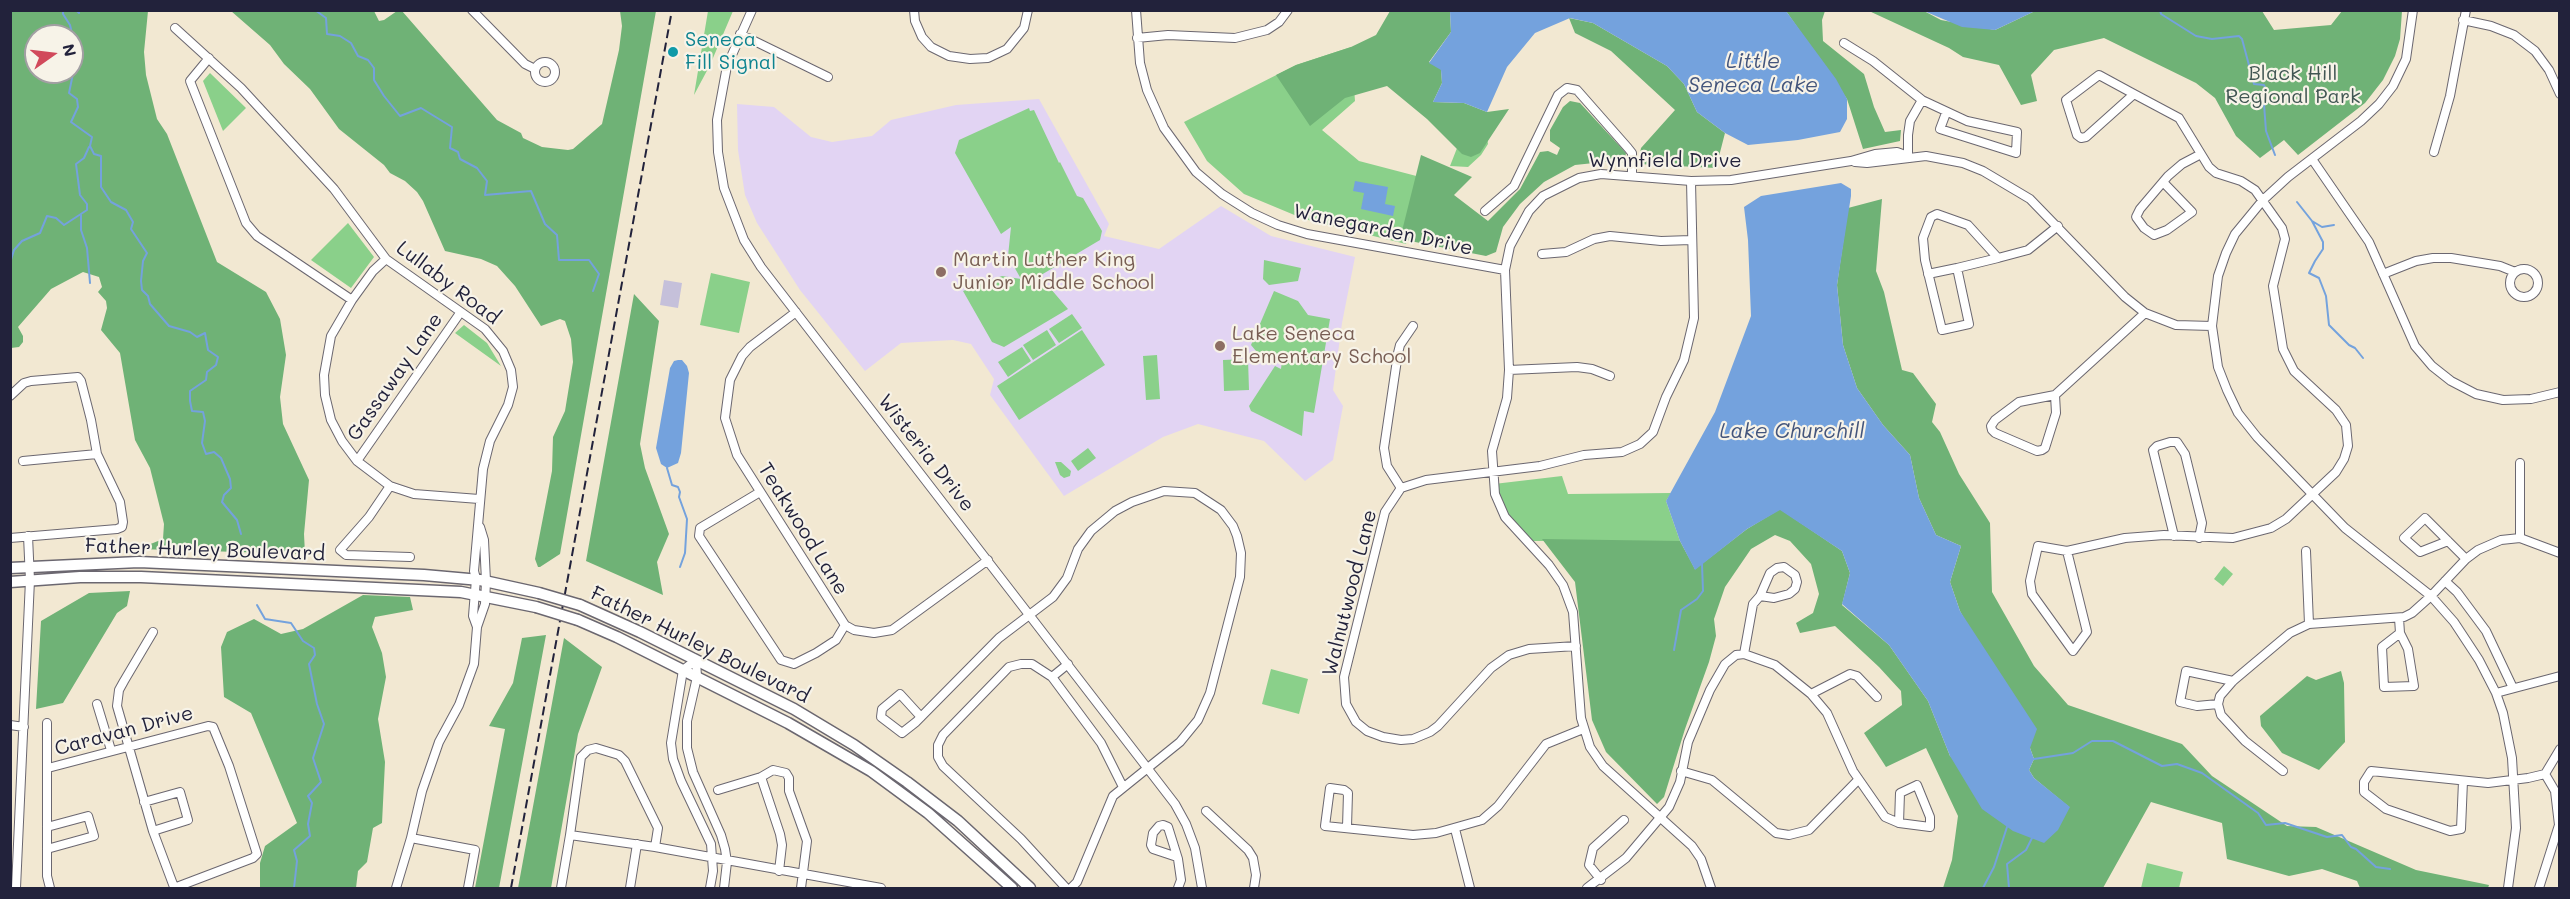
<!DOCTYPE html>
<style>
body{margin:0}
#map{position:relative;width:2570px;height:899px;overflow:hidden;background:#f2e8d2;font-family:Mali,sans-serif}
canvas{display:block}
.frame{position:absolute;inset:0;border:12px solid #22223b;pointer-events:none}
.north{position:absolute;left:24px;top:24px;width:60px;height:60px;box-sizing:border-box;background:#f7f3e8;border:2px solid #a29fa3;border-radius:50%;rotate:76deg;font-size:16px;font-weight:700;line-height:24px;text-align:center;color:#22223b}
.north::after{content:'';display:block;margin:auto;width:21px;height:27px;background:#d1495b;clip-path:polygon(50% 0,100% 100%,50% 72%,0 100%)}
</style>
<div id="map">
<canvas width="2570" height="899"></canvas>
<div class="frame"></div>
<div class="north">N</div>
</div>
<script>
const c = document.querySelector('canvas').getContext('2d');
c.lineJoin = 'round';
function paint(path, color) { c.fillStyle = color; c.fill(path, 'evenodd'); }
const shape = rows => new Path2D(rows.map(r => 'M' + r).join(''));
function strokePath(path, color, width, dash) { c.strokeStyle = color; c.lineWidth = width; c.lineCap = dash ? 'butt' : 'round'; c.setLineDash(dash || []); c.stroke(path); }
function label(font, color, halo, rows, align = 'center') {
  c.font = font + ' Mali,sans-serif'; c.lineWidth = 4.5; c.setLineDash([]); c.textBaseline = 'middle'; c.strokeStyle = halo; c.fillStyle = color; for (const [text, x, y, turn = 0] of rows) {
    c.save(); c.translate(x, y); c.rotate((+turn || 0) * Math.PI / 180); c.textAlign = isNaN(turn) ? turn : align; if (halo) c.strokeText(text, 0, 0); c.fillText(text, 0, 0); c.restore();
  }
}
const built = shape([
 [1039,99,1109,224,1104,236,1159,249,1221,206,1271,236,1355,257,1342,323,1333,390,1343,406,1333,460,1305,481,1264,441,1198,424,1163,437,1064,496,990,395,994,379,971,344,953,340,901,343,865,371,800,290,757,223,745,195,738,150,737,104,774,107,811,137,832,142,872,136,891,120,956,105]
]);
const industrial = shape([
 [664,280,682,283,678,308,660,305]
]);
const green = shape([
 [708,11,733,11,710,65,694,95],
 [1351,47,1355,101,1322,130,1359,161,1424,178,1406,244,1304,219,1244,194,1207,161,1184,122,1296,65],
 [210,73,246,108,223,131,203,81],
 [1029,108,1030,111,1034,110,1059,163,1060,162,1077,196,1083,198,1102,231,1100,240,1031,281,1050,288,1068,309,1004,347,992,342,963,291,1002,276,1021,279,1008,256,1011,227,1001,234,955,153,959,140],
 [1468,120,1487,137,1488,144,1481,155,1468,167,1450,166],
 [348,223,374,257,351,288,311,260],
 [1264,260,1301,268,1298,281,1269,285,1263,279],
 [711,273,750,282,739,333,700,325],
 [1274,291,1298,301,1308,315,1330,319,1314,413,1304,411,1302,436,1251,411,1249,406,1275,366,1281,369,1282,361,1256,351,1251,345],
 [1072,314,1082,328,1059,343,1049,329],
 [464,325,487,343,501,366,455,333],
 [1047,330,1056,345,1033,360,1023,345],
 [1082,330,1105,365,1019,420,997,386],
 [1022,347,1031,361,1008,377,998,362],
 [1157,355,1160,399,1146,400,1143,356],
 [1248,359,1249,390,1224,391,1223,360],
 [1088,448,1096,458,1078,471,1071,461],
 [1055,462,1061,462,1071,471,1070,476,1064,478,1060,475],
 [1562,476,1568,494,1671,493,1666,501,1680,541,1525,541,1505,517,1494,484],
 [2224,566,2233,574,2223,586,2214,579],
 [1271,669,1308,679,1299,714,1262,704],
 [2147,863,2183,872,2179,888,2141,888]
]);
const forest = shape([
 [10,11,148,11,144,52,146,75,157,119,167,134,217,262,266,292,280,319,286,355,280,397,283,424,309,480,304,534,305,554,138,549,163,539,164,524,150,468,135,440,120,353,101,330,107,308,106,301,98,292,102,287,99,277,83,272,51,289,18,327,23,336,23,342,19,347,11,348],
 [36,36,72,36,72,72,36,72],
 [231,11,374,11,379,21,384,20,397,11,402,11,497,120,521,133,523,138,542,147,568,150,573,149,602,124,619,50,622,26,620,11,656,11,560,554,540,567,538,567,535,559,552,471,553,437,565,411,573,362,571,339,565,321,560,319,541,326,515,286,497,266,481,259,445,251,423,201,417,192,405,181,390,173,384,165,339,129,310,89,284,64,270,45],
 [1390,11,1450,11,1451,32,1429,62,1441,69,1442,83,1433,102,1464,103,1487,112,1509,109,1480,153,1471,157,1462,154,1427,119,1387,86,1345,98,1310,126,1276,75,1296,65,1351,47,1376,35],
 [1786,11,1825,11,1822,20,1823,41,1864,74,1874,107,1885,132,1901,130,1900,141,1863,149,1847,99],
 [1869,11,1924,11,1941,20,1995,30,2035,11,2262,11,2274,30,2331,25,2342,11,2402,11,2400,39,2395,56,2383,80,2365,103,2298,155,2284,140,2260,158,2236,136,2215,98,2196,83,2104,38,2054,50,2031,75,2037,101,2021,105,1999,65,1963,57,1949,48],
 [1569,18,1593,23,1667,66,1684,84,1697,112,1725,133,1716,168,1638,164,1641,148,1675,110,1611,51,1575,33],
 [1570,101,1580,103,1626,153,1624,163,1613,161,1575,165,1544,182,1520,204,1503,227,1496,252,1486,256,1400,239,1421,155,1472,177,1454,195,1488,221,1520,189,1540,152,1548,151,1557,155,1560,148,1550,141,1550,130,1563,107],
 [1882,199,1876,271,1884,292,1902,370,1913,373,1936,404,1932,422,1940,432,1959,474,1990,523,1992,592,2034,666,2068,705,2182,744,2212,776,2287,826,2316,827,2416,870,2489,885,2488,888,2360,888,2357,881,2322,869,2289,876,2227,859,2222,823,2151,802,2103,888,1943,888,1952,860,1958,816,1926,748,1886,767,1864,733,1902,705,1901,691,1879,667,1835,626,1800,633,1796,623,1813,613,1819,594,1811,564,1790,541,1775,535,1751,549,1725,587,1714,619,1716,636,1709,662,1685,729,1664,797,1657,804,1606,752,1592,720,1575,582,1542,539,1680,541,1695,569,1747,529,1780,509,1842,551,1850,573,1842,605,1889,645,1928,701,1950,756,2069,807,2034,778,2029,770,2034,759,2030,748,1960,611,1950,582,1961,546,1936,535,1919,498,1910,455,1883,425,1857,388,1843,345,1837,285,1848,208],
 [634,294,659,321,640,444,645,468,669,534,657,562,663,595,586,561],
 [130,591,127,606,117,613,63,703,36,709,41,621,89,593],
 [363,595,410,597,413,610,375,617,372,627,382,653,386,677,378,719,385,762,382,823,373,828,367,862,358,871,356,888,260,888,260,863,265,846,297,823,251,713,224,697,221,647,227,632,254,619,281,634,303,629],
 [546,635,499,888,475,888,505,729,489,726,513,683,522,638],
 [564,638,602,667,578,734,551,888,518,888],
 [2341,671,2344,683,2345,742,2319,770,2282,753,2261,726,2260,716,2307,676,2316,680]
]);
const water = shape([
 [1450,11,1786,11,1836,79,1847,99,1847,119,1840,132,1798,140,1748,145,1725,133,1697,112,1684,84,1667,66,1593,23,1570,18,1535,33,1507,67,1487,112,1464,103,1433,102,1442,83,1441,70,1429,63,1451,32],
 [1924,11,2035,11,1995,30,1962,27],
 [1355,181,1388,187,1385,204,1395,206,1393,216,1361,209,1364,193,1353,191],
 [1841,183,1851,189,1851,196,1837,285,1843,345,1857,388,1883,425,1910,455,1919,498,1936,535,1961,546,1950,582,1960,611,2037,729,2030,748,2034,759,2029,770,2034,778,2070,807,2058,830,2044,843,2013,831,1982,809,1950,756,1928,701,1889,645,1842,604,1850,573,1842,551,1780,510,1747,529,1695,570,1680,541,1666,501,1715,412,1751,316,1748,240,1744,207,1761,196],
 [678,360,682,360,687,366,689,373,681,453,678,463,667,468,661,464,656,448,670,368,674,361]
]);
const stream = shape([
 [63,10,63,14,70,25,77,54,69,93,77,99,78,107,71,122,92,137,90,146,94,154,101,156,101,187,111,202,126,210,133,222,131,229,147,253,143,261,141,281,142,290,148,296,150,304,169,326,190,332,197,337,205,333,208,350,218,357,216,365,207,372,206,380,190,391,190,401,192,411,203,412,205,421,202,443,206,454,214,452,221,458,230,479,231,488,224,495,222,502,237,520,241,534],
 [76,10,79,13,79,10],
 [315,10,326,18,327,34,340,36,351,43,358,56,368,60,374,68,374,80,384,96,400,116,421,108,452,127,450,148,458,152,460,159,477,168,487,181,485,195,531,191,545,224,557,235,559,260,589,260,599,274,593,291],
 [2160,10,2161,14,2196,36,2212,39,2239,36,2242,39,2254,84,2264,85,2266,90,2264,104,2266,131,2275,155],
 [2297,202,2312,221,2323,242,2323,249,2315,261,2309,273,2319,278,2326,296,2329,325,2349,345,2355,348,2363,358],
 [81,215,81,230,87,248,90,283],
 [2312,221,2322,227,2334,225],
 [10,263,14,250,22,241,40,233,47,216,56,218,64,225,87,210,87,204,80,195,76,164,84,158,89,147],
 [667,468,672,485,678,487,680,492,679,497,687,519,685,553,680,567],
 [257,605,265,619,291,623,303,641,314,648,315,655,309,664,317,704,324,724,313,758,321,782,308,796,312,803,308,824,310,836,294,850,297,861,294,888],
 [1674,650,1681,610,1697,599,1703,591,1702,564],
 [2034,759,2073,753,2092,741,2113,741,2162,766,2177,764,2202,773,2258,813,2266,825,2285,823,2327,837,2342,835,2351,847,2356,849,2376,867,2390,869],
 [1983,888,1994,867,2007,827],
 [2009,888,2007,864,2026,850,2032,838]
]);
const minor = shape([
 [472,10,525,64,535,69],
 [752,10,727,66,717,120,718,152,724,188,744,240,761,267,1175,804,1186,824,1195,848,1202,888],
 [914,10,915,21,922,37,931,47,949,56,970,59,988,58,1007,49,1024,28,1028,10],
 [1136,10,1140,63,1147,90,1164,128,1196,172,1222,194,1252,213,1278,225,1307,234,1505,270],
 [2413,10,2406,59,2393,86,2379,104,2361,121,2288,177,2263,200,2235,234,2226,253,2218,276,2212,326,2218,367,2227,390,2238,413,2257,437,2345,528,2431,596,2454,622,2479,660,2496,693,2503,713,2512,758,2516,828,2508,888],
 [2463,20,2491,26,2514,35,2535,51,2549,70,2560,94],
 [175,28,241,88,334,189,386,259,485,329,503,351,511,370,513,387,508,405,490,441,483,469,474,571,476,579,473,616,477,627],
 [740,34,828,77],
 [1137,38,1168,35,1235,38,1267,30,1279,22,1288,10],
 [1844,43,1873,61,1922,100,1967,121,2017,132,2016,153,1940,129,1946,113],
 [209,58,190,81,246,223,257,236,352,300],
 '535 72a10 10 0 1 1 20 0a10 10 0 1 1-20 0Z',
 [2434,152,2450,96,2466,10],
 [1908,156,1908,135,1910,121,1922,100],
 [2312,159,2369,242,2415,346,2432,366,2451,381,2476,394,2503,400,2531,399,2560,392],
 [1855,162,1867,163,1926,156,1963,163,1983,171,2030,199,2125,297,2145,313,2176,325,2212,326],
 [2163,182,2192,212,2167,230,2154,235,2144,228,2136,217,2140,209,2168,176,2182,164,2201,154],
 [1485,211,1514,186,1558,95,1567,88,1577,90,1628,148,1632,153,1632,175],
 [1542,254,1566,252,1594,239,1610,236,1661,241,1691,240],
 [1998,258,1957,268,1969,324,1942,330,1925,260,1923,238,1931,217,1937,214,1968,225,1998,258,2028,250,2058,226],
 [386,259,373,271,352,300,331,336,324,375,325,395,331,420,342,441,357,461,390,486,414,494,479,499],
 '2510 283a14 14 0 1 1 28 0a14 14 0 1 1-28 0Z',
 [1928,274,1957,268],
 [2383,274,2416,261,2433,258,2451,258,2500,266,2515,272],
 [796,312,750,347,742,356,730,380,725,418,737,455,845,625,854,630,874,633,892,630,988,560],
 [1509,370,1577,367,1592,369,1610,376],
 [2055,395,2056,413,2045,448,2042,450,2037,451,1995,433,1992,430,1991,426,1995,420,2019,402,2055,395,2145,313],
 [10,396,24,383,31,381,78,377,81,381,91,420,97,454,120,502,123,522,122,527,117,529,10,538],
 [23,461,97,454],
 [357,461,460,313],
 [390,486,369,517,340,550,346,555,410,557],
 [1401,488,1387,466,1384,448,1398,353,1400,345,1413,326],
 [760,492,700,528,699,536,781,660,794,664,816,653,836,640,845,625],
 [2174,536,2153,450,2157,446,2170,442,2177,442,2185,454,2202,523,2199,538],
 [2520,538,2520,463],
 [2448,541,2420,552,2404,538,2425,518,2466,559],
 [2067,551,2087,632,2073,651,2032,594,2030,581,2038,546,2067,551,2125,538,2164,535,2233,538,2271,528,2286,519,2336,472,2344,459,2348,446,2346,425,2336,410,2294,371,2283,349,2273,286,2285,239,2282,228,2255,190,2241,181,2216,173,2209,167,2179,118,2134,94,2099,75,2066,100,2077,135,2081,138,2086,137,2134,94],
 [2306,551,2309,624],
 [2445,581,2457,592,2486,631,2513,688],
 [2399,618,2400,633,2408,649,2414,686,2384,687,2382,647,2400,633],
 [153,632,124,681,119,690,117,706,153,831,174,887],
 [1576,646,1529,649,1509,655,1491,668,1438,726,1430,732,1413,739,1401,740,1383,737,1367,731,1356,722,1346,704,1344,677,1385,512,1401,488,1426,480,1540,466,1584,455,1622,452,1640,444,1653,432,1666,397,1684,360,1694,318,1691,181],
 [1744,654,1753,604,1760,596,1770,573,1777,568,1784,567,1795,575,1797,582,1795,589,1789,594,1774,598,1760,596],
 [696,660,683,670,671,743,673,759,681,781,711,844,713,871,710,888],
 [696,660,697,677,687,721,687,748,693,772,721,835,725,849,727,862,724,888],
 [1052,677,1101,743,1123,787],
 [2496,693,2560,676],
 [1811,694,1850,674,1857,676,1877,697],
 [97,704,111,750],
 [2218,704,2197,706,2180,702,2186,671,2233,681],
 [921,717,900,694,882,709,881,717,902,733,916,722,999,638,1053,597,1067,578,1078,549,1091,531,1115,511,1132,502,1164,491,1195,493,1221,510,1233,526,1237,536,1241,553,1240,577,1210,693,1198,720,1180,742,1113,796,1077,882,1071,888],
 [47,723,47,876,50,888],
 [10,725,24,727],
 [48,768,208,726,213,727,229,766,257,854,253,858,174,888],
 [1681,771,1712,780,1776,833,1789,835,1809,830,1858,780],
 [2283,771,2245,741,2221,715,2218,704,2220,696,2233,681,2290,633,2309,624,2404,617,2412,613,2431,596,2466,559,2478,550,2501,540,2520,538,2560,553],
 [761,777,780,834,782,845,779,871],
 [2463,781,2461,829,2450,831,2386,809,2364,792,2364,782,2371,771,2488,783,2528,778,2545,774,2560,749],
 [718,790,761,777,773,770,786,773,789,778,789,791,807,841,801,888],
 [144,802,180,792,188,820,153,831],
 [1206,811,1248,850,1253,858,1256,875,1254,888],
 [47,827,88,816,94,836,47,849],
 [1347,827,1348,793,1344,790,1330,788,1325,826,1413,835,1436,833,1482,820,1498,806,1546,744,1583,729],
 [1455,829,1470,888],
 [570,835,581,757,588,750,596,748,619,755,625,761,658,828,655,847],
 [411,838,422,791,439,742,459,705,474,664,477,627,485,604,486,581,484,540,480,527],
 [1177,857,1153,849,1151,845,1153,833,1159,826,1163,825,1168,827,1178,859,1181,880,1178,888],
 [1601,880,1589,865,1593,848,1624,820],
 [16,888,30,580,28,536],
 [396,888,411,838,475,850,468,888],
 [561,888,570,835,655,847,881,888],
 [630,888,637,844],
 [1066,888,1021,839,943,766,938,757,938,745,943,735,1009,667,1021,664,1032,664,1052,677,1068,664],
 [1587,888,1626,858,1669,807,1680,782,1688,742,1710,690,1725,664,1736,655,1744,654,1775,665,1811,694,1827,713,1853,771,1885,817,1899,823,1930,827,1930,817,1917,785,1900,793,1899,823],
 [1711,888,1701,859,1692,846,1603,766,1590,747,1581,718,1573,612,1563,585,1549,565,1505,517,1495,494,1492,451,1507,398,1509,370,1505,270,1510,246,1529,211,1543,196,1579,178,1601,174,1691,181,1731,180,1851,161,1875,154,1897,152,1908,156],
 [2539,888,2559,825,2555,791,2545,774]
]);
const major = shape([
 [10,568,139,562,424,575,480,580,539,593],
 [10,582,80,577,141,577,461,592,536,607],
 [580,605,640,632,794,709,854,745,907,782,958,821,1030,888],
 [578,620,617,637,788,723,871,771,928,813,1012,888]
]);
const rail = shape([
 [511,888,672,10]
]);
const majorBridge = shape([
 [539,593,580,605],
 [536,607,578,620]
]);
const markers = [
 [673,52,6,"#0f9aa8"],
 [941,272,6,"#8d6e63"],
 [1220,346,6,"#8d6e63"]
];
const cultureNames = [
 ["Seneca",685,40],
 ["Fill Signal",685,63]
];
const parkNames = [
 ["Black Hill",2293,74],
 ["Regional Park",2293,97]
];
const streetNames = [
 ["Wynnfield Drive",1665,161],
 ["Wanegarden Drive",1383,230,12],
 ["Lullaby Road",448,283,37],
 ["Gassaway Lane",395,377,-55],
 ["Wisteria Drive",926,453,52],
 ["Teakwood Lane",803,529,58],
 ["Father Hurley Boulevard",205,550,2],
 ["Walnutwood Lane",1350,593,-76],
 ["Father Hurley Boulevard",700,645,26],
 ["Caravan Drive",124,731,-15]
];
const educationNames = [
 ["Martin Luther King",953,260],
 ["Junior Middle School",953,283],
 ["Lake Seneca",1232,334],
 ["Elementary School",1232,357]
];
const waterNames = [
 ["Little",1753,62],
 ["Seneca Lake",1753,86],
 ["Lake Churchill",1792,432]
];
paint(built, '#e2d4f3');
paint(industrial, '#c5c0da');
paint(green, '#8ad08a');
paint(forest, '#6fb276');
paint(water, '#74a2dd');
strokePath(stream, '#74a2dd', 2);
strokePath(minor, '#6b6770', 10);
strokePath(major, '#6b6770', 13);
strokePath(minor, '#fff', 8);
strokePath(major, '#fff', 10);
strokePath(rail, '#22223b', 2, [9, 4.5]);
strokePath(majorBridge, '#6b6770', 13, []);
strokePath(majorBridge, '#fff', 10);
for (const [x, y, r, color] of markers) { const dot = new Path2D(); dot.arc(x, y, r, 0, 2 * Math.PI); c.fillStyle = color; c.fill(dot); strokePath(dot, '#f7f3e8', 2); }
label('20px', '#0d838f', '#f7f3e8', cultureNames, 'left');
label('20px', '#415653', '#f7f3e8', parkNames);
label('20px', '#22223b', '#f7f3e8', streetNames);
label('20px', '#785e54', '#f7f3e8', educationNames, 'left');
label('italic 21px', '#43557c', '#f7f3e8', waterNames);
</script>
